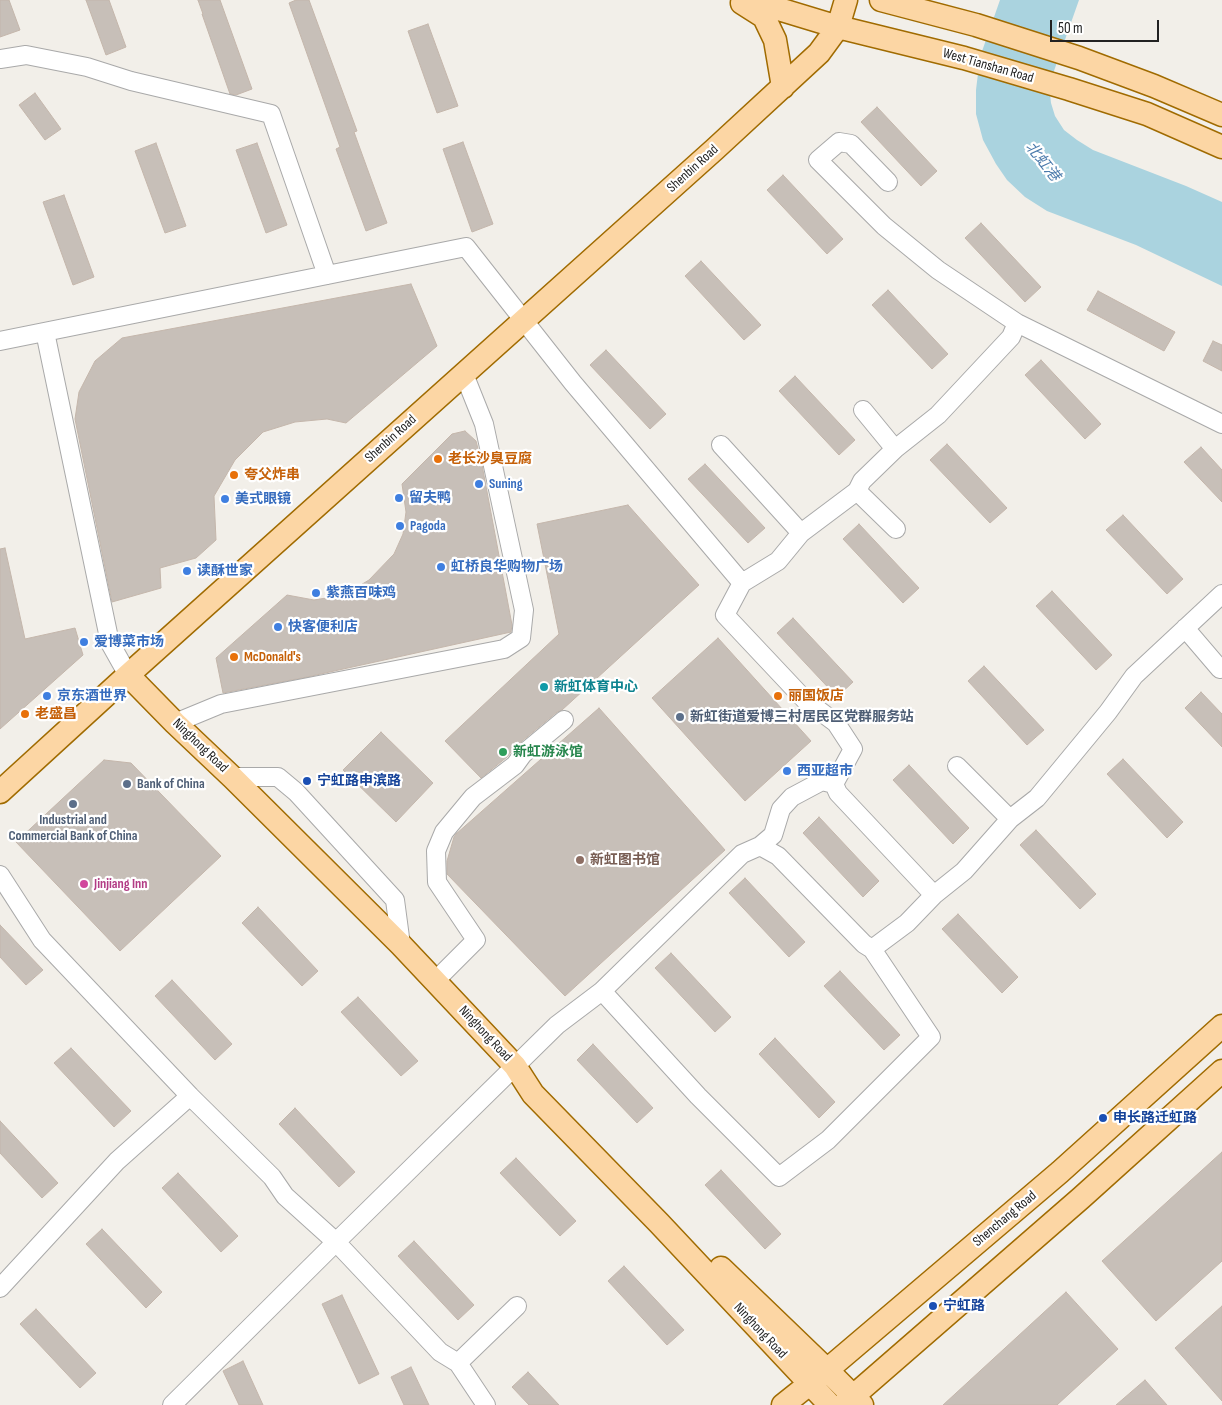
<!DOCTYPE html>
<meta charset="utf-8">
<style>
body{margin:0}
#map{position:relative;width:1222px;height:1405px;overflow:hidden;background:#f2efe9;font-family:"Sofia Sans Condensed",sans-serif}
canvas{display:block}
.scale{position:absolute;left:1050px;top:20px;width:109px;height:22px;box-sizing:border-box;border:2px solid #222;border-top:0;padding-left:6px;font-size:15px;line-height:18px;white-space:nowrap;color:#222;-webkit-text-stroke:4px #fff;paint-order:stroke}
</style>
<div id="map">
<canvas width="1222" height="1405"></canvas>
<div class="scale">50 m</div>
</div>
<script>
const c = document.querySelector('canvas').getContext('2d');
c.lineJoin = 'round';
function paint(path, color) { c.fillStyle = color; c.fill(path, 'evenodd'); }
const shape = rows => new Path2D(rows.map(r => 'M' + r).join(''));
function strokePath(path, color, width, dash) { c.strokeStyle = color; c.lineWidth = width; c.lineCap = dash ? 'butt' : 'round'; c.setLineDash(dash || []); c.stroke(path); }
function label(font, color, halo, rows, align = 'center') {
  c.font = font + ' "Sofia Sans Condensed","Noto Sans SC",sans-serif'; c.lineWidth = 4.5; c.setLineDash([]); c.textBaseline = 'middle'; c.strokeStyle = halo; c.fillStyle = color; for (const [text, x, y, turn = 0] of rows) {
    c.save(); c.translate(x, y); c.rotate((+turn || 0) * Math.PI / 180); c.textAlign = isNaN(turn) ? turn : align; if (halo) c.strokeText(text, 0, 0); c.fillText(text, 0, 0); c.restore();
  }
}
const water = shape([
 [1000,0,1079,0,1049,85,1051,103,1055,116,1064,130,1077,140,1093,150,1186,186,1222,202,1222,286,1136,245,1047,211,1025,197,1007,180,996,164,983,140,976,114,976,90,980,57]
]);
const building = shape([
 [0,0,9,0,20,30,0,37,0,0],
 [86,0,109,0,126,47,106,55,86,0],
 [198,0,220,0,252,89,236,95,230,94,202,14,203,14,198,0],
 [296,0,309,0,357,131,354,132,387,223,366,231,336,149,340,147,289,3,296,0],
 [428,24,458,106,437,113,408,31,428,24],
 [35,93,61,129,45,140,19,105,35,93],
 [877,107,937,171,921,186,861,122,877,107],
 [463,142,493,224,472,232,443,149,463,142],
 [156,143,186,226,165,233,135,151,156,143],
 [257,143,287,225,266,233,236,150,257,143],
 [783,175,843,239,827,254,767,190,783,175],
 [64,195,94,277,73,285,43,202,64,195],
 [981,223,1041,287,1025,302,965,238,981,223],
 [701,261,761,325,744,340,685,276,701,261],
 [411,284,437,346,346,423,327,419,295,422,263,432,235,460,214,496,216,540,196,558,160,568,161,588,112,602,75,419,79,392,95,361,122,338,411,284],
 [888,290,948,354,932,369,872,305,888,290],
 [1098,291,1175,332,1164,351,1087,310,1098,291],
 [1213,341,1222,345,1222,371,1203,361,1213,341],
 [606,350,666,414,650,429,590,365,606,350],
 [1041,360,1101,424,1085,439,1025,375,1041,360],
 [795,376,855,440,839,455,779,391,795,376],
 [465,431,476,441,482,465,512,625,511,632,307,677,223,693,216,658,287,595,314,600,344,595,369,580,394,554,403,534,406,512,402,484,452,434,465,431],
 [947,444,1007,508,990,523,930,460,947,444],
 [1201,447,1222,470,1222,502,1184,462,1201,447],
 [705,464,765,528,748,543,688,479,705,464],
 [628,505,699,585,562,710,557,712,516,746,507,757,481,778,445,741,559,634,537,524,628,505],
 [1123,515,1183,579,1167,594,1106,530,1123,515],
 [859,524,919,588,903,603,843,539,859,524],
 [5,548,25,639,75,628,83,655,0,729,0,549,5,548],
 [1052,591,1112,655,1096,670,1036,606,1052,591],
 [793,618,853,682,837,697,777,633,793,618],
 [718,638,811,741,745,801,652,698,718,638],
 [984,666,1044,730,1027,745,968,681,984,666],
 [1201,692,1222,714,1222,747,1185,708,1201,692],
 [599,708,725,850,565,996,447,874,447,861,454,837,456,834,599,708],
 [381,732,433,783,396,822,343,770,381,732],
 [1123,759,1183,822,1167,838,1107,774,1123,759],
 [104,760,131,763,221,856,120,951,16,842,104,760],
 [909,765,969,828,953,844,893,780,909,765],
 [819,817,879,881,863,897,803,833,819,817],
 [1036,830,1096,894,1080,909,1020,845,1036,830],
 [745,878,805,942,789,957,729,893,745,878],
 [258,907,318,971,302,986,242,923,258,907],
 [958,914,1018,977,1002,993,942,929,958,914],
 [0,925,43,970,26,985,0,957,0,925],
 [671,953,731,1017,715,1032,655,968,671,953],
 [840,971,900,1035,884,1050,824,986,840,971],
 [172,980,232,1044,215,1060,155,996,172,980],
 [358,997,418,1061,401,1076,341,1012,358,997],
 [775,1038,835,1102,819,1118,759,1054,775,1038],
 [593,1044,653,1108,637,1123,577,1060,593,1044],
 [71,1048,131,1111,114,1127,54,1063,71,1048],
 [295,1108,355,1172,339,1187,279,1124,295,1108],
 [0,1121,58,1183,42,1198,0,1153,0,1121],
 [1222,1152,1222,1261,1156,1321,1102,1261,1222,1152],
 [516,1158,576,1221,560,1236,500,1173,516,1158],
 [721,1170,781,1234,765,1249,705,1185,721,1170],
 [178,1173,238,1236,221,1252,162,1188,178,1173],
 [102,1229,162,1292,146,1308,86,1244,102,1229],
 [414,1241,474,1305,458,1320,398,1256,414,1241],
 [624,1266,684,1330,667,1345,608,1281,624,1266],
 [1066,1292,1118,1349,1057,1405,943,1405,1066,1292],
 [342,1295,379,1374,359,1384,322,1304,342,1295],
 [1222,1306,1222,1401,1175,1348,1222,1306],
 [36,1309,96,1373,80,1388,20,1324,36,1309],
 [243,1361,263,1405,239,1405,223,1371,243,1361],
 [411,1367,429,1405,404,1405,391,1377,411,1367],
 [528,1372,559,1405,529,1405,512,1387,528,1372],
 [1145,1380,1167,1405,1116,1405,1145,1380]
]);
const minor = shape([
 [0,59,26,55,87,67,131,81,271,114,327,275],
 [888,182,851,144,839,142,818,160,884,226,938,270,1017,323,1222,424],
 [45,332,110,643,128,675],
 [0,341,466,247,573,383,742,583],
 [863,410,895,449],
 [721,445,801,533],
 [857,491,896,529],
 [1185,628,1220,669],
 [175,723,221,704,504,649,521,638,524,610,484,424,464,374],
 [957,766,1010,819],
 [232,777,278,777,296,792,395,900,401,945],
 [834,784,853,749,836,723,805,700,725,615,742,583,778,561,801,533,857,491,862,481,895,449,938,415,1011,337,1017,323],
 [0,875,42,940,190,1096,272,1177,285,1196,336,1242,440,1352,458,1363,486,1405],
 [872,949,907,923,934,895,964,871,1010,819,1037,798,1108,712,1134,676,1222,594],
 [435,981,476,940,437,882,436,851,444,832,473,797,515,765,523,754,564,720],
 [602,991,698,1096,779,1177,828,1140,931,1037,872,949,864,944,778,856,760,846],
 [0,1288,117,1161,190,1096],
 [458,1363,517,1306],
 [172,1405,336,1242,557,1025,602,991,742,854,760,846,773,835,781,809,792,797,822,781,834,784,838,793,934,895]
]);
const major = shape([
 [749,0,838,27,964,58,1069,89,1147,114,1222,147],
 [881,0,976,25,1079,58,1154,86,1222,115],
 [742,3,764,17,775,40,783,87],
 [128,675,175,723,232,777,401,945,515,1066,533,1094,659,1223,830,1405],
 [0,792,128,675,715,149,819,53,838,27,846,0],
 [721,1268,827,1370,862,1405],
 [783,1405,827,1370,1060,1172,1222,1026],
 [843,1405,1081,1198,1222,1071]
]);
const markers = [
 [438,459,5,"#e8710a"],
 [234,475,5,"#e8710a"],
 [479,484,5,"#3f7fe0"],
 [399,498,5,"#3f7fe0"],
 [225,499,5,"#3f7fe0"],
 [400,526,5,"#3f7fe0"],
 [441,567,5,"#3f7fe0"],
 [187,571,5,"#3f7fe0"],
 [316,593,5,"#3f7fe0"],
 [278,627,5,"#3f7fe0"],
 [84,642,5,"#3f7fe0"],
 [234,657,5,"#e8710a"],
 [544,687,5,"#0f9aa8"],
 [47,696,5,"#3f7fe0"],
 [778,696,5,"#e8710a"],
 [25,714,5,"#e8710a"],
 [680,717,5,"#5c6f8a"],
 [503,752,5,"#2e9e5b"],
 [787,771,5,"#3f7fe0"],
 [307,781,5,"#1a4fb4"],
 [127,784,5,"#5c6f8a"],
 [73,804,5,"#5c6f8a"],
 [580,860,5,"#8d6e63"],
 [84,884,5,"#d1479c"],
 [1103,1118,5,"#1a4fb4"],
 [933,1306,5,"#1a4fb4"]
];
const streetNames = [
 ["West Tianshan Road",988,66,16],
 ["Shenbin Road",693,169,-42],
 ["Shenbin Road",391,439,-42],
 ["Ninghong Road",200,746,44],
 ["Ninghong Road",485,1034,47],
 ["Shenchang Road",1005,1219,-40],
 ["Ninghong Road",760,1331,47]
];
const foodNames = [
 ["老长沙臭豆腐",448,459],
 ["夸父炸串",244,475],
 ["McDonald's",244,657],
 ["丽国饭店",788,696],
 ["老盛昌",35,714]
];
const shopNames = [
 ["Suning",489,484],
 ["留夫鸭",409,498],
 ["美式眼镜",235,499],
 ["Pagoda",410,526],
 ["虹桥良华购物广场",451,567],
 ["读酥世家",197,571],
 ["紫燕百味鸡",326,593],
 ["快客便利店",288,627],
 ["爱博菜市场",94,642],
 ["京东酒世界",57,696],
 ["西亚超市",797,771]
];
const cultureNames = [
 ["新虹体育中心",554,687]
];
const serviceNames = [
 ["新虹街道爱博三村居民区党群服务站",690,717],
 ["Bank of China",137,784],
 ["Industrial and",73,820,"center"],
 ["Commercial Bank of China",73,836,"center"]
];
const leisureNames = [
 ["新虹游泳馆",513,752]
];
const transitNames = [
 ["宁虹路申滨路",317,781],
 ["申长路迁虹路",1113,1118],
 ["宁虹路",943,1306]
];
const educationNames = [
 ["新虹图书馆",590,860]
];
const hotelNames = [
 ["Jinjiang Inn",94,884]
];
const waterNames = [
 ["北虹港",1042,162,51]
];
paint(water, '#aad3df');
paint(building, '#c7bfb8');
strokePath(building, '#c4b6ab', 1);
strokePath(minor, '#a9a9a9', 20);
strokePath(major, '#a06b00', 25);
strokePath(minor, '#fff', 18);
strokePath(major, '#fcd6a4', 22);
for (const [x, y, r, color] of markers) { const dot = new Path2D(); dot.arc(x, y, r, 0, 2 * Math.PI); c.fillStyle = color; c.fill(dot); strokePath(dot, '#fff', 2); }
label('14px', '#222', '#fff', streetNames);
label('bold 14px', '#c56008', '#fff', foodNames, 'left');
label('bold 14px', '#366cbe', '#fff', shopNames, 'left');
label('bold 14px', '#0d838f', '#fff', cultureNames, 'left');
label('bold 14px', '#4e5e75', '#fff', serviceNames, 'left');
label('bold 14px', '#27864d', '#fff', leisureNames, 'left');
label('bold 14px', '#164399', '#fff', transitNames, 'left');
label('bold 14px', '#785e54', '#fff', educationNames, 'left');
label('bold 14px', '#b23c85', '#fff', hotelNames, 'left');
label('italic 15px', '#4a7aab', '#fff', waterNames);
</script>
